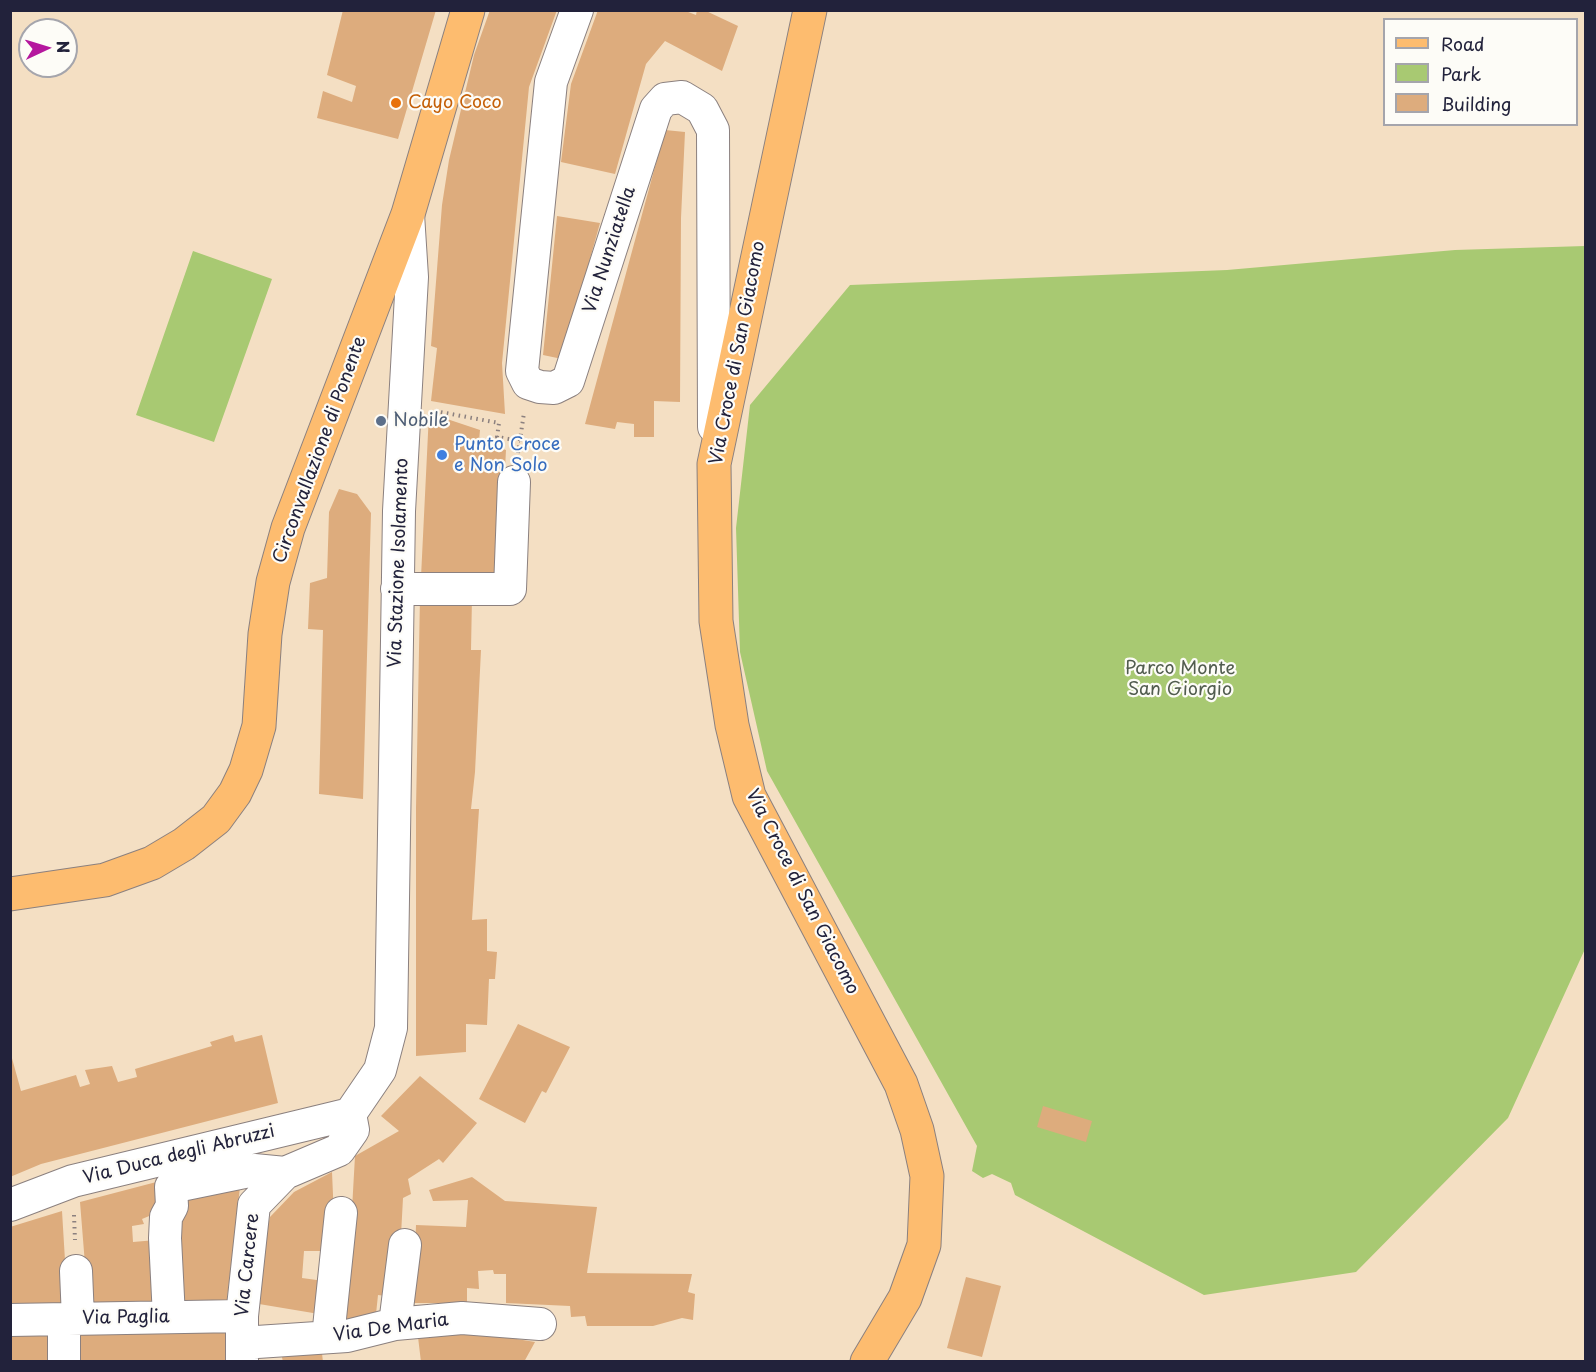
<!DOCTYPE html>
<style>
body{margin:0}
#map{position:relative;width:1596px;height:1372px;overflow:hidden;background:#f4dfc3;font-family:"Playpen Sans",sans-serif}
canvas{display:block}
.frame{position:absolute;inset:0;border:12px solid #22223b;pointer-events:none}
.legend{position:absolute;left:1383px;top:18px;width:195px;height:108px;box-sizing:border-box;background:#fdfcf7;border:2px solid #a5a5ac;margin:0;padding:8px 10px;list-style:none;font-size:18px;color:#22223b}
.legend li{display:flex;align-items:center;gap:12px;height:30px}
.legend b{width:30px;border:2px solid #a5a5ac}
.north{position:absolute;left:18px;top:18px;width:60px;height:60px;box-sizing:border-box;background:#fdfcf7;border:2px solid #a5a5ac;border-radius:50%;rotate:86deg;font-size:16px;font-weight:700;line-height:24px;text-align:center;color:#22223b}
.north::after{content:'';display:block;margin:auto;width:21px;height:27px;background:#b5179e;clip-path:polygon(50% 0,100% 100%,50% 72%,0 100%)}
</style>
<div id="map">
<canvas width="1596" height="1372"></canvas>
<div class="frame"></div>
<ul class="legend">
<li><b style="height:8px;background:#fdbc6f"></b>Road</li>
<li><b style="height:16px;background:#a8c972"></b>Park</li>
<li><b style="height:16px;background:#ddac7d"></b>Building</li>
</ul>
<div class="north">N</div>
</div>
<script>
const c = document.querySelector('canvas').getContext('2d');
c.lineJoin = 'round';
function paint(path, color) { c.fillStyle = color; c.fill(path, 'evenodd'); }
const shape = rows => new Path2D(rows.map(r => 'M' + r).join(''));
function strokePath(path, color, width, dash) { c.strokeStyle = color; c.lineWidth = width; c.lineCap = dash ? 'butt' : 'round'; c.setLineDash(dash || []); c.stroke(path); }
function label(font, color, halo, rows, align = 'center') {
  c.font = font + ' "Playpen Sans",sans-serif'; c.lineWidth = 4.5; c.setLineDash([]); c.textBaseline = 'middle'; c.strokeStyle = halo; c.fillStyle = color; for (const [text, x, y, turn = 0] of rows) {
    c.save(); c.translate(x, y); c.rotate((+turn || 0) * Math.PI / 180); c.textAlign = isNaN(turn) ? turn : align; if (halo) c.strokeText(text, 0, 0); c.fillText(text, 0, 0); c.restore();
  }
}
const green = shape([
 [1585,246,1585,949,1508,1118,1356,1272,1204,1295,1015,1195,1011,1183,992,1174,983,1178,972,1171,977,1146,767,771,740,652,736,528,750,405,850,285,1227,270,1455,250],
 [193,251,272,279,214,442,136,415]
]);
const building = shape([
 [343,10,436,10,398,139,317,118,323,91,352,102,356,86,327,75],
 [490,10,557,10,529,87,502,363,505,414,431,401,437,348,431,346,442,205,449,160,474,55],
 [598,10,683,10,696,15,697,10,704,10,738,26,722,71,665,41,646,64,615,174,561,162,571,84],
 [665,130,685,132,681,218,680,402,654,401,654,437,634,437,634,424,617,422,615,429,585,424],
 [557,216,600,223,562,359,543,355],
 [429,413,480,430,479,441,506,450,499,581,421,577],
 [339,489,357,494,371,513,363,799,319,794,323,630,308,629,310,583,327,578,329,512],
 [420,597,472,597,471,650,481,650,475,772,471,809,479,809,472,920,487,919,487,951,497,952,495,979,489,979,487,1025,466,1024,466,1052,416,1056,416,808],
 [518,1024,570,1047,546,1093,542,1091,525,1123,479,1099],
 [233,1035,235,1042,262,1035,278,1103,41,1164,10,1177,10,1051,21,1091,76,1075,80,1087,90,1084,85,1070,112,1066,118,1082,137,1077,135,1069,212,1046,210,1042],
 [420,1076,477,1123,443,1163,439,1159,408,1179,411,1194,403,1198,401,1235,386,1296,378,1295,376,1314,336,1328,351,1227,355,1156,399,1131,381,1116],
 [1043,1106,1092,1121,1086,1142,1037,1127],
 [332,1172,334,1218,332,1251,304,1251,302,1278,324,1281,319,1314,259,1304,264,1243,270,1217,294,1192],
 [472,1177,505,1201,597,1207,587,1273,692,1274,688,1292,695,1294,693,1320,682,1318,653,1326,587,1326,585,1316,571,1317,570,1306,506,1303,506,1274,494,1274,493,1270,478,1271,479,1289,467,1288,467,1303,413,1303,416,1225,466,1227,468,1200,433,1201,429,1190],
 [164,1180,166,1209,142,1219,144,1224,132,1226,133,1242,156,1240,159,1309,89,1314,80,1202],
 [240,1187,226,1308,179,1310,177,1197],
 [62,1211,68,1310,12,1313,10,1227],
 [966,1277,1001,1286,982,1357,947,1348],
 [229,1322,230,1361,71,1362,70,1325],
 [58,1327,58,1362,10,1362,10,1329],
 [462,1330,535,1342,524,1362,421,1362,418,1337],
 [321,1345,323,1362,283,1362,280,1348]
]);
const path = shape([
 [435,411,499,423,497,437,520,441],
 [518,453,524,413],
 [74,1215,75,1240]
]);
const minor = shape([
 [577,10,551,82,522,371,528,383,540,387,554,388,568,381,656,109,665,99,682,97,702,109,713,130,714,427],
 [397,589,510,589,514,482],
 [350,1114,380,1070,391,1028,399,511,412,277,408,214],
 [10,1205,73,1181,350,1114],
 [76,1271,78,1319],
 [169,1317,165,1238,166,1217,172,1206,171,1187,254,1170,285,1173],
 [10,1320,242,1316],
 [395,1324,405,1245],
 [328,1337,341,1213],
 [242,1343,347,1336,395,1324,462,1318,540,1324],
 [64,1362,64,1319],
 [242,1362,242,1316,254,1205,285,1173,339,1150,353,1130,350,1114]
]);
const major = shape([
 [810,10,714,464,716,621,732,725,749,796,901,1084,917,1130,927,1176,924,1245,905,1298,867,1362],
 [10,894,105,880,152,863,184,844,216,819,235,793,246,770,259,726,265,634,273,582,288,528,408,214,468,10]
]);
const markers = [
 [396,103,6,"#e8710a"],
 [381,421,6,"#5c6f8a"],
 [442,455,6,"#3f7fe0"]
];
const foodNames = [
 ["Cayo Coco",408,103]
];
const streetNames = [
 ["Via Nunziatella",610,250,-72],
 ["Via Croce di San Giacomo",738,353,-79],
 ["Circonvallazione di Ponente",320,450,-70],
 ["Via Stazione Isolamento",399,563,-88],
 ["Via Croce di San Giacomo",802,892,63],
 ["Via Duca degli Abruzzi",179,1155,-14],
 ["Via Carcere",248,1265,-84],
 ["Via Paglia",126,1318,-1],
 ["Via De Maria",391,1328,-8]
];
const serviceNames = [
 ["Nobile",393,421]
];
const shopNames = [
 ["Punto Croce",454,445],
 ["e Non Solo",454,466]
];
const parkNames = [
 ["Parco Monte",1180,669],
 ["San Giorgio",1180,690]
];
paint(green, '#a8c972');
paint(building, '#ddac7d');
strokePath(minor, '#8b807f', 34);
strokePath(major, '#8b807f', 35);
strokePath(path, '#8b807f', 4, [1.5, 4.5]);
strokePath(minor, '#fff', 32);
strokePath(major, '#fdbc6f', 33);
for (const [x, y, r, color] of markers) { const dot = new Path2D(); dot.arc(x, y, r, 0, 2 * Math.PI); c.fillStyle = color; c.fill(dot); strokePath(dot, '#fdfcf7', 2); }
label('18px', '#c56008', '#fdfcf7', foodNames, 'left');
label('18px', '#22223b', '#fdfcf7', streetNames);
label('18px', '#4e5e75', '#fdfcf7', serviceNames, 'left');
label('18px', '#366cbe', '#fdfcf7', shopNames, 'left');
label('18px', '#515c4e', '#fdfcf7', parkNames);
</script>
